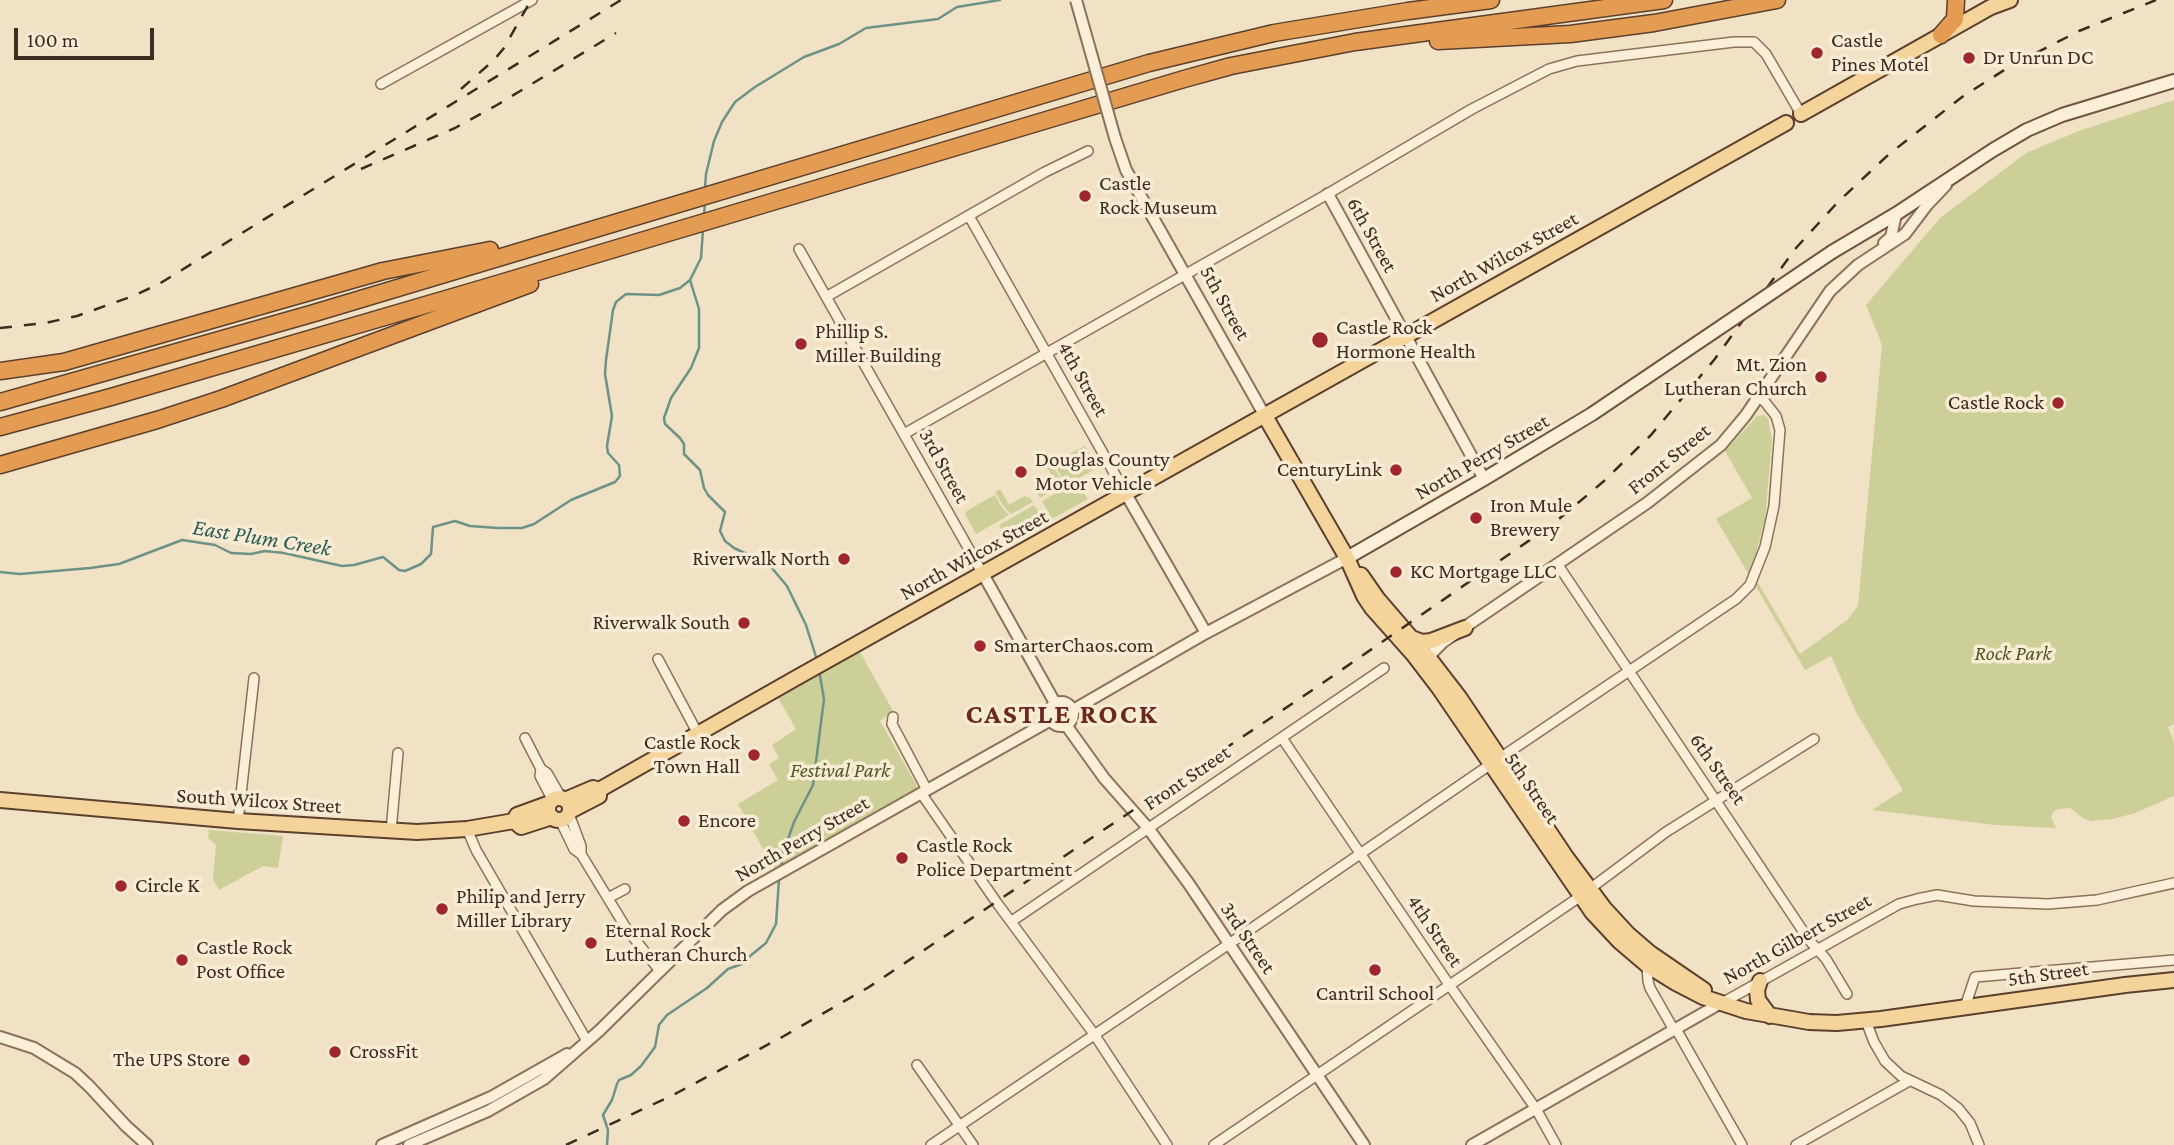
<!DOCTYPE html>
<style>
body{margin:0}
#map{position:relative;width:2174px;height:1145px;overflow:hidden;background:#f1e1c5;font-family:"Crimson Pro",serif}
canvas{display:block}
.scale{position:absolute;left:14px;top:28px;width:140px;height:32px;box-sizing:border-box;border:4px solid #3c2b1f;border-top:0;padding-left:9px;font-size:21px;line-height:24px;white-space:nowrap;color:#3c2b1f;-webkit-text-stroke:5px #f8ecd5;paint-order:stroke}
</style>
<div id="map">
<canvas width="2174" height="1145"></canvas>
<div class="scale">100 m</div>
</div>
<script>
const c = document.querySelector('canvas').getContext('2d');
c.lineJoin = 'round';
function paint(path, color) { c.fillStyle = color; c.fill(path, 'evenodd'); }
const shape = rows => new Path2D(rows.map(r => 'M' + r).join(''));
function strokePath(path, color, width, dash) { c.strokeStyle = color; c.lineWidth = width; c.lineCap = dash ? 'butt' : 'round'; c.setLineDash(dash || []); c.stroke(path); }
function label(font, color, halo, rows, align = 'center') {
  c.font = font + ' "Crimson Pro",serif'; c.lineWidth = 7; c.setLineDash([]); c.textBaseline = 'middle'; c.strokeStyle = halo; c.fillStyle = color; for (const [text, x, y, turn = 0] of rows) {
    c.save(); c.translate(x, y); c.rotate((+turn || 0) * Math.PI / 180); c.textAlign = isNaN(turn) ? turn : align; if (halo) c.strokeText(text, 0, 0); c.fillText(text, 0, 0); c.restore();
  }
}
const green = shape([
 [2174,100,2174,724,2168,727,2174,742,2174,796,2135,813,2113,819,2091,821,2083,818,2070,808,2058,809,2053,812,2051,817,2056,828,1995,825,1872,810,1903,790,1857,714,1831,656,1805,670,1716,519,1752,498,1725,451,1757,416,1764,415,1768,418,1772,440,1765,520,1751,571,1800,654,1847,620,1858,606,1882,345,1866,305,1940,218,2026,153,2079,131],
 [1085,446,1091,457,1095,469,1066,485,1053,462],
 [1051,463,1064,484,1040,498,1037,493,1040,491,1039,489,1054,480,1046,466],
 [1077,481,1088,499,1052,519,1042,501],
 [1000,489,1009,505,1025,496,1027,498,1029,497,1033,502,1011,514,1004,507,995,492],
 [995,495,1002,508,1009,515,976,534,965,514,966,511],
 [1034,505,1045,523,1009,543,999,525],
 [856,645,893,711,880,721,921,793,777,874,738,804,778,780,769,764,779,758,772,745,796,729,774,691],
 [209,830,283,836,278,868,263,866,219,890,213,879,216,845,208,838]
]);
const stream = shape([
 [705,188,706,174,714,141,722,122,735,102,755,87,804,57,839,44,866,28,938,19,957,7,1000,0],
 [704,216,705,202],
 [690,280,699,309,699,348,691,368,671,398,664,418,665,424,680,438,684,444,684,454,700,470,704,488,708,495,725,512,720,531,725,541,734,548,762,561,771,567,787,586,806,625,817,660],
 [0,572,20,574,90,568,119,564,182,540,215,545,231,553,251,554,265,551,284,553,342,566,354,565,383,557,399,570,405,571,421,564,431,554,433,527,455,521,470,526,498,528,522,528,534,524,571,500,615,482,620,476,619,465,608,453,607,446,612,416,605,374,606,360,613,310,616,302,626,294,659,295,680,288,690,280,701,258,703,230],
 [781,869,783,853,794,822,813,785,824,699,819,670],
 [607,1145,608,1130,603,1115,612,1100,617,1084,619,1080,631,1075,641,1066,655,1047,659,1025,667,1015,707,988,728,969,747,962,750,956,766,943,776,924,779,879]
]);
const minor = shape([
 [381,84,532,0],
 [969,216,1126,494],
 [799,249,983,574],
 [826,297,1045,172,1088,151],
 [904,434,1324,196,1472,109,1549,69,1577,61,1734,42,1754,42,1766,54,1801,114],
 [1558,565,1809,940,1826,959,1847,994],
 [658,659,698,734],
 [893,717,892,724,927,790],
 [525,738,541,769,540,776,553,801],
 [1282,738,1450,986,1536,1109,1556,1145],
 [1500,758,1736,599,1750,585,1765,547,1774,506,1779,442,1780,430,1776,416,1765,402,1759,397],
 [541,769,547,773,562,799],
 [921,793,997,903,1094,1034,1167,1145],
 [569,814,581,846,581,854],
 [560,820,574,849,581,854,626,928,660,971],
 [238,821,254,678],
 [467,829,476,850,587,1041],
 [391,831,398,753],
 [608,898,625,889],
 [1012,921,1384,668],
 [1647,965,1648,981,1650,988,1674,1030],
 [1722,1003,1899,904,1917,899,1937,895,1974,901,2048,904,2097,900,2174,883],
 [1965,1007,1975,977,2174,960],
 [1866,1021,1874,1042,1885,1061,1901,1076,1941,1095,1958,1108,1970,1123,1979,1145],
 [1676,1029,1742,1145],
 [917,1065,973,1145],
 [931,1145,1229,944,1491,764],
 [1214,1145,1575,900,1666,832,1814,739],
 [1796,1145,1909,1081]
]);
const tertiary = shape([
 [1115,138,1126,170,1265,416],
 [1328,194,1484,479],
 [1884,243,1891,237,1896,214],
 [1126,494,1206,633],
 [983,574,1055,703],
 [1429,663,1432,653,1443,642,1647,503,1721,445,1746,415,1830,291,1858,265,1905,234,1927,205,1946,185],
 '1049 714a12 12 0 1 1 24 0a12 12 0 1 1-24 0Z',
 [1073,710,1206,633,1347,558],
 [1066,725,1104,778,1148,828,1189,884,1364,1145],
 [0,1037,34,1048,75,1073,89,1086,126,1126,147,1145],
 [382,1145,491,1097,567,1054],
 [409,1145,488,1111,544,1079,599,1031,722,910,748,891,1051,720],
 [1472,1145,1721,1003]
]);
const secondary = shape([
 [1832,252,1896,214,1993,150,2027,130,2062,115,2174,81],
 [1347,558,1484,479,1592,414]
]);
const primary = shape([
 [1801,114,1991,7,2010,0],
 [1265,416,1347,558,1364,596,1372,608,1413,654,1439,688,1592,912,1620,942,1647,965,1676,983,1703,997,1746,1011,1809,1022,1837,1023,1881,1019,2125,985,2174,980],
 [1361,575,1377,598,1432,662,1459,697,1566,857,1604,908,1628,934,1650,953,1704,990],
 [1412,638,1422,642,1431,641,1465,628],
 '548 809a11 11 0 1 1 22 0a11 11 0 1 1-22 0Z',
 [0,800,238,821,417,832,467,829,514,821,517,815,550,803],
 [565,800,593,788,599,790],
 [570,811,599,796,599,790,796,678,1786,123],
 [514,821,521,827,552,817],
 [1760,981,1757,990,1758,1000,1770,1016]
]);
const motorway = shape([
 [1941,35,1955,19,1956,0],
 [1438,41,1570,34,1654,23,1777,0],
 [0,371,64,362,383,271,490,250],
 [0,402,311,314,1149,63,1274,33,1408,11,1491,0],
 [0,427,111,397,487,287,1184,79,1231,66,1355,42,1664,0],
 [0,465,157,420,221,399,530,284]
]);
const rail = shape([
 [461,89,494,60,504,48,531,0],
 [361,169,455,128,497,105,616,33],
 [0,328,45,323,77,316,133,296,159,284,621,0],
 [566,1145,673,1095,784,1036,869,987,1311,691,1553,524,1604,481,1651,435,1714,360,1796,248,1837,203,1888,155,1962,97,2009,67,2079,31,2156,0]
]);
const tertiaryBridge = shape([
 [1076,0,1115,138]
]);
const secondaryBridge = shape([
 [1592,414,1832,252]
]);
const markers = [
 [1817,53,7,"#9f262e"],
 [1969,58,7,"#9f262e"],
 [1085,196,7,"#9f262e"],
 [1320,340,9,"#9f262e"],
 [801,344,7,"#9f262e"],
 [1821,377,7,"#9f262e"],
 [2058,403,7,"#9f262e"],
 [1396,470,7,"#9f262e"],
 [1021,472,7,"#9f262e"],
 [1476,518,7,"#9f262e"],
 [844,559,7,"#9f262e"],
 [1396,572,7,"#9f262e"],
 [744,623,7,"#9f262e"],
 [980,646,7,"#9f262e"],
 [754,755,7,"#9f262e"],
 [684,821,7,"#9f262e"],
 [902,858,7,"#9f262e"],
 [121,886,7,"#9f262e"],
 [442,909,7,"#9f262e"],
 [591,943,7,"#9f262e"],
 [182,960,7,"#9f262e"],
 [1375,970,7,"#9f262e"],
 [335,1052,7,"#9f262e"],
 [244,1060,7,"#9f262e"]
];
const poiNames = [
 ["Castle",1831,41],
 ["Pines Motel",1831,65],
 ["Dr Unrun DC",1983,58],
 ["Castle",1099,184],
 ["Rock Museum",1099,208],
 ["Castle Rock",1336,328],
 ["Hormone Health",1336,352],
 ["Phillip S.",815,332],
 ["Miller Building",815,356],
 ["Mt. Zion",1807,365,"right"],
 ["Lutheran Church",1807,389,"right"],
 ["Castle Rock",2044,403,"right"],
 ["Douglas County",1035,460],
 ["Motor Vehicle",1035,484],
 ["CenturyLink",1382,470,"right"],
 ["Iron Mule",1490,506],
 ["Brewery",1490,530],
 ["Riverwalk North",830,559,"right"],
 ["KC Mortgage LLC",1410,572],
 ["Riverwalk South",730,623,"right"],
 ["SmarterChaos.com",994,646],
 ["Castle Rock",740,743,"right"],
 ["Town Hall",740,767,"right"],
 ["Encore",698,821],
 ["Castle Rock",916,846],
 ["Police Department",916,870],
 ["Circle K",135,886],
 ["Philip and Jerry",456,897],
 ["Miller Library",456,921],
 ["Eternal Rock",605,931],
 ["Lutheran Church",605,955],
 ["Castle Rock",196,948],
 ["Post Office",196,972],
 ["Cantril School",1375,994,"center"],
 ["CrossFit",349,1052],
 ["The UPS Store",230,1060,"right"]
];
const streetNames = [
 ["6th Street",1372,235,61],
 ["North Wilcox Street",1504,257,-29],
 ["5th Street",1225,303,61],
 ["4th Street",1083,379,61],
 ["North Perry Street",1482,457,-30],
 ["Front Street",1669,459,-39],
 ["3rd Street",944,466,61],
 ["North Wilcox Street",974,555,-29],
 ["6th Street",1718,769,55],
 ["Front Street",1187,778,-34],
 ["5th Street",1532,788,56],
 ["South Wilcox Street",259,801,4],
 ["North Perry Street",802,839,-30],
 ["4th Street",1435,931,56],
 ["3rd Street",1248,938,56],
 ["North Gilbert Street",1797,939,-29],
 ["5th Street",2048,974,-8]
];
const parkNames = [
 ["Rock Park",2013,654],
 ["Festival Park",840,771]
];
const waterNames = [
 ["East Plum Creek",262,538,9]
];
const districtNames = [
 ["CASTLE ROCK",1062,714]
];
paint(green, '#ccd098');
strokePath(stream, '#6d9387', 2.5);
strokePath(minor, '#8d725a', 12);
strokePath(tertiary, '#8d725a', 14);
strokePath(secondary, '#6f533d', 16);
strokePath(primary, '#5b402e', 18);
strokePath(motorway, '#5b402e', 19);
strokePath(minor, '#fbefd9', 9);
strokePath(tertiary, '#fbefd9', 10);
strokePath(secondary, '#fbefd9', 12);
strokePath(primary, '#f5d49c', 14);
strokePath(motorway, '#e39c52', 16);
strokePath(rail, '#3c2b1f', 2.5, [12, 12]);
strokePath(tertiaryBridge, '#8d725a', 14, []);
strokePath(secondaryBridge, '#6f533d', 16, []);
strokePath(tertiaryBridge, '#fbefd9', 10);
strokePath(secondaryBridge, '#fbefd9', 12);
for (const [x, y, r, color] of markers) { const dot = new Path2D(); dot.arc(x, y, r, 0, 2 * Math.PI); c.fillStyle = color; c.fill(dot); strokePath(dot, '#f8ecd5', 2.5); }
label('21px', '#3c2b1f', '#f8ecd5', poiNames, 'left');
label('21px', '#3c2b1f', '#f8ecd5', streetNames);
label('italic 21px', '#4f5a24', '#f8ecd5', parkNames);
label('italic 23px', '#2d5d57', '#f8ecd5', waterNames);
c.letterSpacing = '2px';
label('bold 28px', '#6b281b', '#f8ecd5', districtNames);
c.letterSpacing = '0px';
</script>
